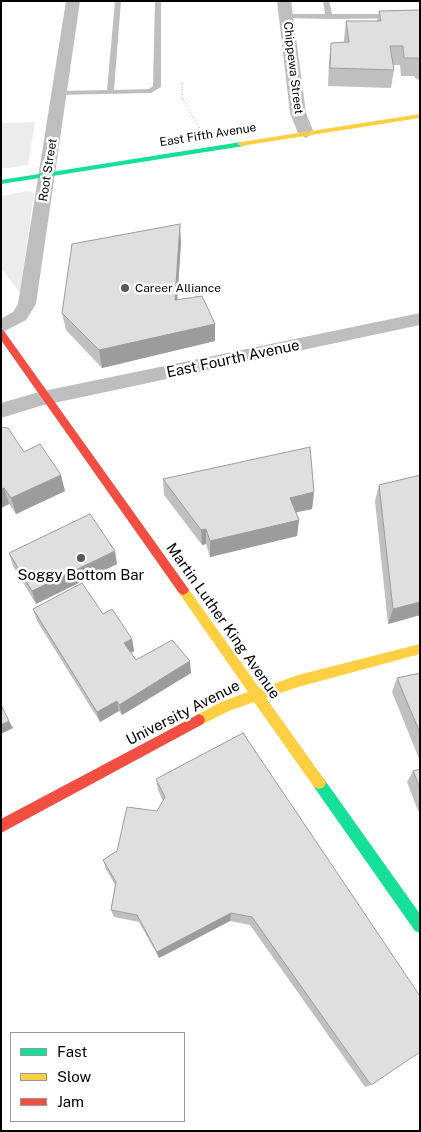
<!DOCTYPE html>
<style>
body{margin:0}
#map{position:relative;width:421px;height:1132px;overflow:hidden;background:#fff;font-family:"Public Sans",sans-serif}
canvas{display:block}
.frame{position:absolute;inset:0;border:2px solid #000;pointer-events:none}
.legend{position:absolute;left:10px;top:1032px;width:175px;height:90px;box-sizing:border-box;background:#fff;border:1px solid #999;margin:0;padding:6px 9px;list-style:none;font-size:15px;color:#000}
.legend li{display:flex;align-items:center;gap:10px;height:25px}
.legend b{width:25px;border:1px solid #999}
</style>
<div id="map">
<canvas width="421" height="1132"></canvas>
<div class="frame"></div>
<ul class="legend">
<li><b style="height:6px;background:#16e098"></b>Fast</li>
<li><b style="height:6px;background:#ffcf43"></b>Slow</li>
<li><b style="height:6px;background:#f24e42"></b>Jam</li>
</ul>
</div>
<script>
const c = document.querySelector('canvas').getContext('2d');
c.lineJoin = 'round';
function paint(path, color) { c.fillStyle = color; c.fill(path, 'evenodd'); }
const shape = rows => new Path2D(rows.map(r => 'M' + r).join(''));
function strokePath(path, color, width, dash) { c.strokeStyle = color; c.lineWidth = width; c.lineCap = dash ? 'butt' : 'round'; c.setLineDash(dash || []); c.stroke(path); }
function label(font, color, halo, rows, align = 'center') {
  c.font = font + ' "Public Sans",sans-serif'; c.lineWidth = 5; c.setLineDash([]); c.textBaseline = 'middle'; c.strokeStyle = halo; c.fillStyle = color; for (const [text, x, y, turn = 0] of rows) {
    c.save(); c.translate(x, y); c.rotate((+turn || 0) * Math.PI / 180); c.textAlign = isNaN(turn) ? turn : align; if (halo) c.strokeText(text, 0, 0); c.fillText(text, 0, 0); c.restore();
  }
}
const green = shape([
 [35,122,28,165,1,169,1,123],
 [27,191,34,193,20,293,1,268,1,196]
]);
const path = shape([
 [182,82,182,98,202,132]
]);
const lane = shape([
 [115,1,121,1,114,90,149,89,153,86,155,1,161,1,161,87,151,93,57,95,57,91,60,91,107,90,115,1],
 [323,1,329,1,332,14,420,14,420,18,329,19,286,18,283,16,286,14,325,14,323,1]
]);
const street = shape([
 [66,1,80,1,36,304,26,320,1,333,1,319,13,312,18,304,66,1],
 [277,1,291,1,306,113,314,133,306,138,298,133,290,113,277,1],
 [420,313,420,325,40,406,1,418,1,403,39,392,420,313]
]);
const fast = shape([
 [241,142,245,144,244,146,1,184,1,180,241,142],
 [319,777,324,779,420,914,420,933,415,931,314,787,312,783,314,779,319,777]
]);
const slow = shape([
 [420,114,420,118,241,146,237,144,241,142,420,114],
 [183,585,187,587,260,689,298,675,420,644,420,654,298,687,266,698,324,779,326,783,324,787,319,789,314,787,254,702,229,711,199,726,195,724,193,720,195,716,221,702,248,692,179,593,177,590,179,587,183,585]
]);
const jam = shape([
 [1,330,4,331,187,587,189,590,187,593,183,595,179,593,1,340,1,330],
 [199,714,203,716,205,720,203,724,1,833,1,819,199,714]
]);
const wall = shape([
 [420,10,420,80,416,79,414,76,401,76,400,65,393,65,394,70,391,88,328,86,329,61,331,43,344,42,344,39,346,21,377,21,379,11],
 [181,242,177,300,215,324,215,341,102,368,66,330,62,313],
 [1,427,24,452,65,491,16,514,9,504,1,508],
 [420,475,420,615,388,624,375,501,379,485],
 [163,479,314,492,312,509,296,512,299,520,297,536,210,557,206,544,202,545,164,495],
 [9,553,117,564,36,604,13,566],
 [33,609,103,614,132,639,134,651,131,653,136,660,191,673,122,715,119,711,100,722,37,621],
 [420,673,420,761,392,692,397,678],
 [420,769,420,816,407,782,413,771],
 [156,779,371,1085,365,1087,250,925,230,921,159,958,139,922,114,917,111,910,115,885,106,869,103,860,117,851,157,811,163,801,158,790]
]);
const shadedWall = shape([
 [180,224,181,242,176,318,175,300],
 [215,324,215,341,102,368,99,350],
 [61,475,65,491,16,514,11,498],
 [4,488,9,504,1,508,1,489],
 [314,492,312,509,288,514,290,498],
 [299,520,297,536,210,557,210,541],
 [206,529,206,544,202,545,201,530],
 [115,551,117,564,36,604,32,591],
 [420,602,420,615,388,624,393,609],
 [132,639,134,651,126,655,124,643],
 [190,661,191,673,122,715,119,705],
 [117,701,119,711,100,722,97,712],
 [9,721,13,728,1,734,1,725],
 [231,913,230,921,159,958,157,952]
]);
const building = shape([
 [420,10,420,61,418,58,404,58,403,46,390,46,394,70,330,68,331,43,349,42,346,21,381,21,379,11,420,10],
 [180,224,175,300,202,296,215,324,99,350,62,313,72,244,180,224],
 [1,427,8,428,24,452,40,444,61,475,11,498,4,488,1,489,1,427],
 [310,447,314,492,290,498,299,520,210,541,206,529,201,530,163,479,310,447],
 [420,475,420,602,393,609,379,485,420,475],
 [90,514,115,551,32,591,9,553,90,514],
 [82,583,103,614,112,609,132,639,124,643,136,660,172,640,190,661,119,705,117,701,97,712,33,609,82,583],
 [420,673,420,733,397,678,420,673],
 [1,705,9,721,1,725,1,705],
 [243,733,420,996,420,1052,371,1085,252,917,231,913,157,952,137,915,111,910,116,882,103,860,117,851,127,807,157,811,165,797,156,779,243,733],
 [420,769,420,788,413,771,420,769]
]);
const markers = [
 [125,288,5,"#595959"],
 [81,558,5,"#595959"]
];
const farStreetnames = [
 ["Chippewa Street",293,68,83],
 ["East Fifth Avenue",208,135,-9],
 ["Root Street",48,170,-81]
];
const farPoinames = [
 ["Career Alliance",135,288]
];
const streetNames = [
 ["East Fourth Avenue",233,359,-12],
 ["Martin Luther King Avenue",223,621,55],
 ["University Avenue",183,713,-27]
];
const poiNames = [
 ["Soggy Bottom Bar",81,575]
];
paint(green, '#ececec');
strokePath(path, '#b9b9b9', 2, [0.5, 2]);
paint(lane, '#bebebe');
paint(street, '#bebebe');
paint(fast, '#16e098');
paint(slow, '#ffcf43');
paint(jam, '#f24e42');
paint(wall, '#c0c0c0');
paint(shadedWall, '#9c9c9c');
paint(building, '#dfdfdf');
strokePath(building, '#9c9c9c', 1);
for (const [x, y, r, color] of markers) { const dot = new Path2D(); dot.arc(x, y, r, 0, 2 * Math.PI); c.fillStyle = color; c.fill(dot); strokePath(dot, '#fff', 2); }
label('12px', '#000', '#fff', farStreetnames);
label('12px', '#000', '#fff', farPoinames, 'left');
label('15px', '#000', '#fff', streetNames);
label('15px', '#000', '#fff', poiNames);
</script>
